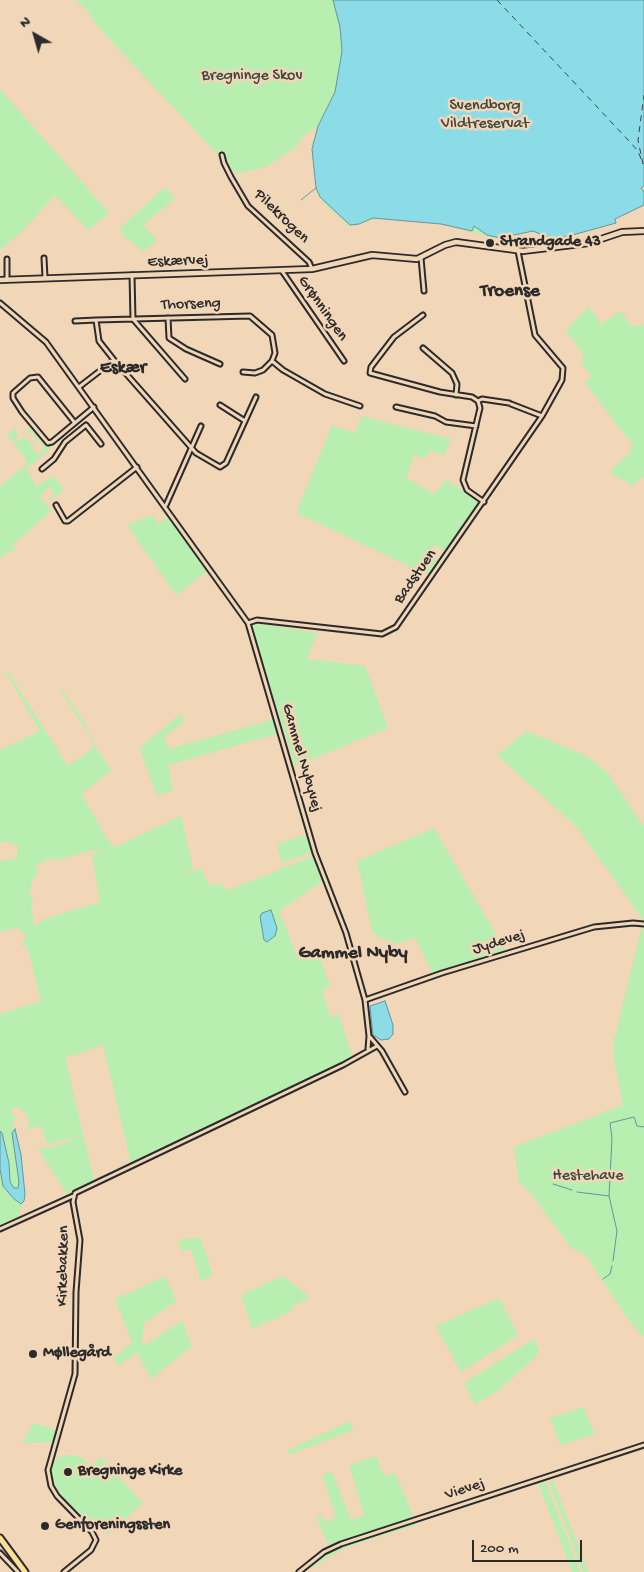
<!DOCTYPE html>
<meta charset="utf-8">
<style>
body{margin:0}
#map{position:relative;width:644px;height:1572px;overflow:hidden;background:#f1d6b8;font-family:"Gochi Hand",sans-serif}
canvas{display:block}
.north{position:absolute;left:10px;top:10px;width:50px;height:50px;-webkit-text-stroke:4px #f1d6b8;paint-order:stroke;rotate:322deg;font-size:14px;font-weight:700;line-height:20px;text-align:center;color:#2b2b2b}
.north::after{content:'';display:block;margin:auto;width:18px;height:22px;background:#2b2b2b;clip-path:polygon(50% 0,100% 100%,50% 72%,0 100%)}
.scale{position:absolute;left:472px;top:1540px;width:110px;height:22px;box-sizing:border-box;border:2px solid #2b2b2b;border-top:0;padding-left:6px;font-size:15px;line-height:18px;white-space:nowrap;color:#2b2b2b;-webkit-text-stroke:4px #f1d6b8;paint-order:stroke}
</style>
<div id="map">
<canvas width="644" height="1572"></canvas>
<div class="north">N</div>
<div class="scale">200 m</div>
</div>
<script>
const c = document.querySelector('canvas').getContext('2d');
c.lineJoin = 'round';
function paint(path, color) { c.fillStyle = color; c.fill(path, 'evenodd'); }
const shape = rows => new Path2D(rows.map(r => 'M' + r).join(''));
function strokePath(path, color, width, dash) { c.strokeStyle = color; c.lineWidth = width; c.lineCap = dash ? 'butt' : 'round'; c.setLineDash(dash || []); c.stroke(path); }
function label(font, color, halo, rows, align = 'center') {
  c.font = font + ' "Gochi Hand",sans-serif'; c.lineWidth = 5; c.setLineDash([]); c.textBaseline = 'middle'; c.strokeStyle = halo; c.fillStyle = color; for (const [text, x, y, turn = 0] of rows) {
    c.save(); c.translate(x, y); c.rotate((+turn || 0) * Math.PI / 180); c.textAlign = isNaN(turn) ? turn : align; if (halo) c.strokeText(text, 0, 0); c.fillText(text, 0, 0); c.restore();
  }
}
const green = shape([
 [76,0,644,0,575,190,616,222,550,238,530,232,495,238,433,222,373,219,350,226,324,204,314,173,312,143,336,93,336,89,318,126,303,136,296,147,265,167,236,174,96,25,89,12],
 [0,89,109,213,88,230,55,195,20,233,0,250],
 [165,187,175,198,143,225,157,240,142,252,134,243,122,236,124,234,119,229],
 [589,306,601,324,621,311,631,326,644,325,644,477,639,479,634,486,610,473,616,464,629,454,632,442,622,432,585,382,591,376,581,362,584,356,566,330],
 [362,416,451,439,444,455,430,450,426,458,414,455,406,478,435,494,446,479,479,502,445,550,434,545,429,553,440,560,429,575,296,513,332,425,355,433],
 [26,420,16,427,16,433,19,438,14,441,16,443,26,436,30,426,33,430,24,438,27,439,31,444,37,439,33,434,35,432,40,439,31,447,37,454,45,448,41,443,43,441,50,445,75,427,24,471,29,470,28,472,36,486,54,476,64,490,51,500,48,499,54,495,50,486,40,496,37,493,51,511,15,543,12,542,17,552,11,550,0,558,0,535,3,537,0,534,0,497,2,497,0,496,0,486,25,466,27,461,7,434],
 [153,515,158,524,168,517,209,570,176,595,127,525],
 [256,623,317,633,307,659,365,666,388,728,295,766,251,625],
 [5,671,8,672,68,766,92,749,93,745,88,733,60,690,63,691,83,720,96,748,112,770,82,793,83,797,109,842,115,847,181,816,193,868,184,874,201,869,209,885,222,884,226,891,313,856,323,881,279,911,298,959,320,956,330,987,322,991,330,1017,339,1014,353,1059,131,1163,103,1045,65,1058,94,1181,74,1189,68,1196,38,1149,58,1146,81,1135,47,1145,41,1125,28,1131,29,1119,25,1114,26,1111,21,1111,20,1107,12,1108,11,1111,16,1120,12,1124,15,1129,12,1139,19,1182,16,1189,10,1182,9,1163,0,1131,0,1014,41,1001,28,950,25,945,22,946,26,935,17,928,0,932,0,861,8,859,10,862,8,854,4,854,8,853,10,860,18,856,17,850,20,846,10,844,9,841,0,843,0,750,40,731],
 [105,850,92,855,100,902,45,919,34,926,31,905,33,904,29,889,32,888,31,884,33,878,38,875,36,865,31,865,45,862,45,856,47,861,51,859,50,855,52,859,57,860,90,851],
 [181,714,185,721,164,737,169,749,275,719,280,733,168,765,173,791,157,795,139,748],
 [526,731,587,756,607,772,644,827,644,921,576,826,497,755],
 [434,828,505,950,433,974,415,937,398,944,378,937,372,931,357,861],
 [308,834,313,852,282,863,277,844],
 [642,926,644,926,644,1338,627,1318,585,1254,571,1248,526,1187,519,1184,514,1147,623,1105,614,1061,614,1041],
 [0,1161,3,1186,19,1204,24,1203,19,1213,22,1217,0,1228],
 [200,1237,213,1275,201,1281,191,1249,181,1251,178,1240],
 [166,1276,176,1302,144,1323,142,1342,145,1345,182,1321,192,1346,151,1379,137,1352,118,1366,114,1357,132,1343,115,1299],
 [283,1276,310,1297,290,1308,292,1311,252,1329,241,1295],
 [499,1298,518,1335,461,1372,436,1326],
 [534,1339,539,1350,537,1355,499,1390,475,1404,464,1383],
 [583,1407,595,1434,560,1445,550,1418],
 [350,1421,353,1430,289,1455,288,1450],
 [33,1423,57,1430,53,1442,22,1443],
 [64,1455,79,1456,92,1466,100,1457,143,1503,108,1534,96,1522,91,1526,61,1496,54,1484,50,1467,55,1460],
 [376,1456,384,1476,395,1473,414,1518,329,1547,316,1516,320,1515,324,1522,336,1517,322,1475,332,1472,351,1520,364,1515,349,1465],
 [552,1479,553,1480,588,1572,583,1572,549,1482],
 [545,1481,580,1572,572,1572,538,1482],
 [423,1519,413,1526,347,1547,311,1568,310,1566,339,1547]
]);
const water = shape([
 [333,0,644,0,644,186,641,188,644,192,644,205,615,219,616,223,569,236,550,238,533,231,500,238,487,235,474,226,472,231,441,224,373,218,359,224,350,225,320,197,316,188,312,149,318,126,335,92,342,51,340,27,333,0],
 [271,910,277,928,275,936,267,942,264,940,260,916,262,913,271,910],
 [385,1001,393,1025,393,1034,389,1039,381,1040,373,1035,370,1006,385,1001],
 [15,1129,21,1155,25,1194,24,1201,21,1204,14,1199,3,1186,0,1169,0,1131,2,1133,9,1163,10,1182,14,1188,18,1188,19,1182,12,1133,15,1129]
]);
const stream = shape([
 [301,200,316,188],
 [553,1184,572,1190],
 [577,1192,609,1196,612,1138,610,1123,634,1117,637,1126,644,1127],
 [609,1196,617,1231,613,1261],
 [603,1279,610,1274,612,1266]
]);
const ferry = shape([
 [497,0,629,141,638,151,643,164,638,140,644,95]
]);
const street = shape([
 [222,155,224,163,231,177,248,206,309,262,312,269],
 [44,258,45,277],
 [421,258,424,291],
 [7,259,7,279],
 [282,271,344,361],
 [132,275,133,319,185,379],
 [0,303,46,342,248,623,315,853,346,933,365,1000,369,1036,368,1049],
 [423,315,394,337,371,367,370,373,440,392,472,397,478,401,482,399,509,403],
 [168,318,169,338,186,349,220,364],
 [96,320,250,316,272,335,275,353,272,361,263,370,255,373,243,372],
 [75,321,96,320,99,341,114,360],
 [423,348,452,373,457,384,456,395],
 [272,361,283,370,325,394,360,406],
 [79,387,114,360,196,453,220,467,226,463,256,397],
 [478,401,480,408,463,480,467,490,484,502],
 [511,404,542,416],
 [220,405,245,421],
 [396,407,435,416,446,422,476,426],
 [75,423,38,377,30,378,13,393,13,398,22,412,48,443,52,442,94,407],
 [42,469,54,459,65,442,86,425,101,444],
 [56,505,65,521,68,521,137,467],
 [166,505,201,426],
 [248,623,257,620,382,634,396,627,542,416,562,380,563,368,535,335,518,251],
 [365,1000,442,973,594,927,633,923,644,924],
 [370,1037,382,1051,405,1092],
 [0,1229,73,1196],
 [0,1553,18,1572],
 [64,1572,91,1550,96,1540,92,1532,57,1496,51,1486,48,1470,75,1374,76,1292,80,1240,73,1202,75,1193,343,1065,377,1046],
 [299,1572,324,1552,341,1544,644,1445]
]);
const secondary = shape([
 [0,280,312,269,372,255,417,259,445,245,456,242,523,251,589,243,622,232,644,231]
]);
const primary = shape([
 [0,1538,25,1572]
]);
const markers = [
 [490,243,5,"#2b2b2b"],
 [33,1354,5,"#2b2b2b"],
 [68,1472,5,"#2b2b2b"],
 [45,1526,5,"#2b2b2b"]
];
const parkNames = [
 ["Bregninge Skov",252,77],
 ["Svendborg",485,107],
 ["Vildtreservat",485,125],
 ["Hestehave",588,1177]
];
const streetNames = [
 ["Pilekrogen",281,217,44],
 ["Eskærvej",178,262,-2],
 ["Thorseng",191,305,-2],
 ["Grønningen",322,309,55],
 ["Badstuen",416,577,-55],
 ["Gammel Nybyvej",301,758,74],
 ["Jydevej",499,943,-17],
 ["Kirkebakken",64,1266,-89],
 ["Vievej",465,1490,-18]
];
const poiNames = [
 ["Strandgade 43",500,243],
 ["Møllegård",43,1354],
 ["Bregninge Kirke",78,1472],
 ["Genforeningssten",55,1526]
];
const neighbourhoodNames = [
 ["Eskær",123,369]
];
const quarterNames = [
 ["Troense",510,292],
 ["Gammel Nyby",353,954]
];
paint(green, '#b8eeb0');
paint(water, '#8bdce7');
strokePath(water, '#65959c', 1);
strokePath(stream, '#65959c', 1);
strokePath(ferry, '#394647', 1, [6, 5]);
strokePath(street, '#2b2b2b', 7);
strokePath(secondary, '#2b2b2b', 8);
strokePath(primary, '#2b2b2b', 9);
strokePath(street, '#f1d6b8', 3);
strokePath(secondary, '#f1d6b8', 4.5);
strokePath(primary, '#fadf96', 5);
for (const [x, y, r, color] of markers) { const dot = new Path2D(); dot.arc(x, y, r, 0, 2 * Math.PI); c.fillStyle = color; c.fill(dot); strokePath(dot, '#f1d6b8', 2); }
label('16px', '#40483f', '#f1d6b8', parkNames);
label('16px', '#2b2b2b', '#f1d6b8', streetNames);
label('bold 16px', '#2b2b2b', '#f1d6b8', poiNames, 'left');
label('bold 18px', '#2b2b2b', '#f1d6b8', neighbourhoodNames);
label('bold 19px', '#2b2b2b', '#f1d6b8', quarterNames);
</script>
